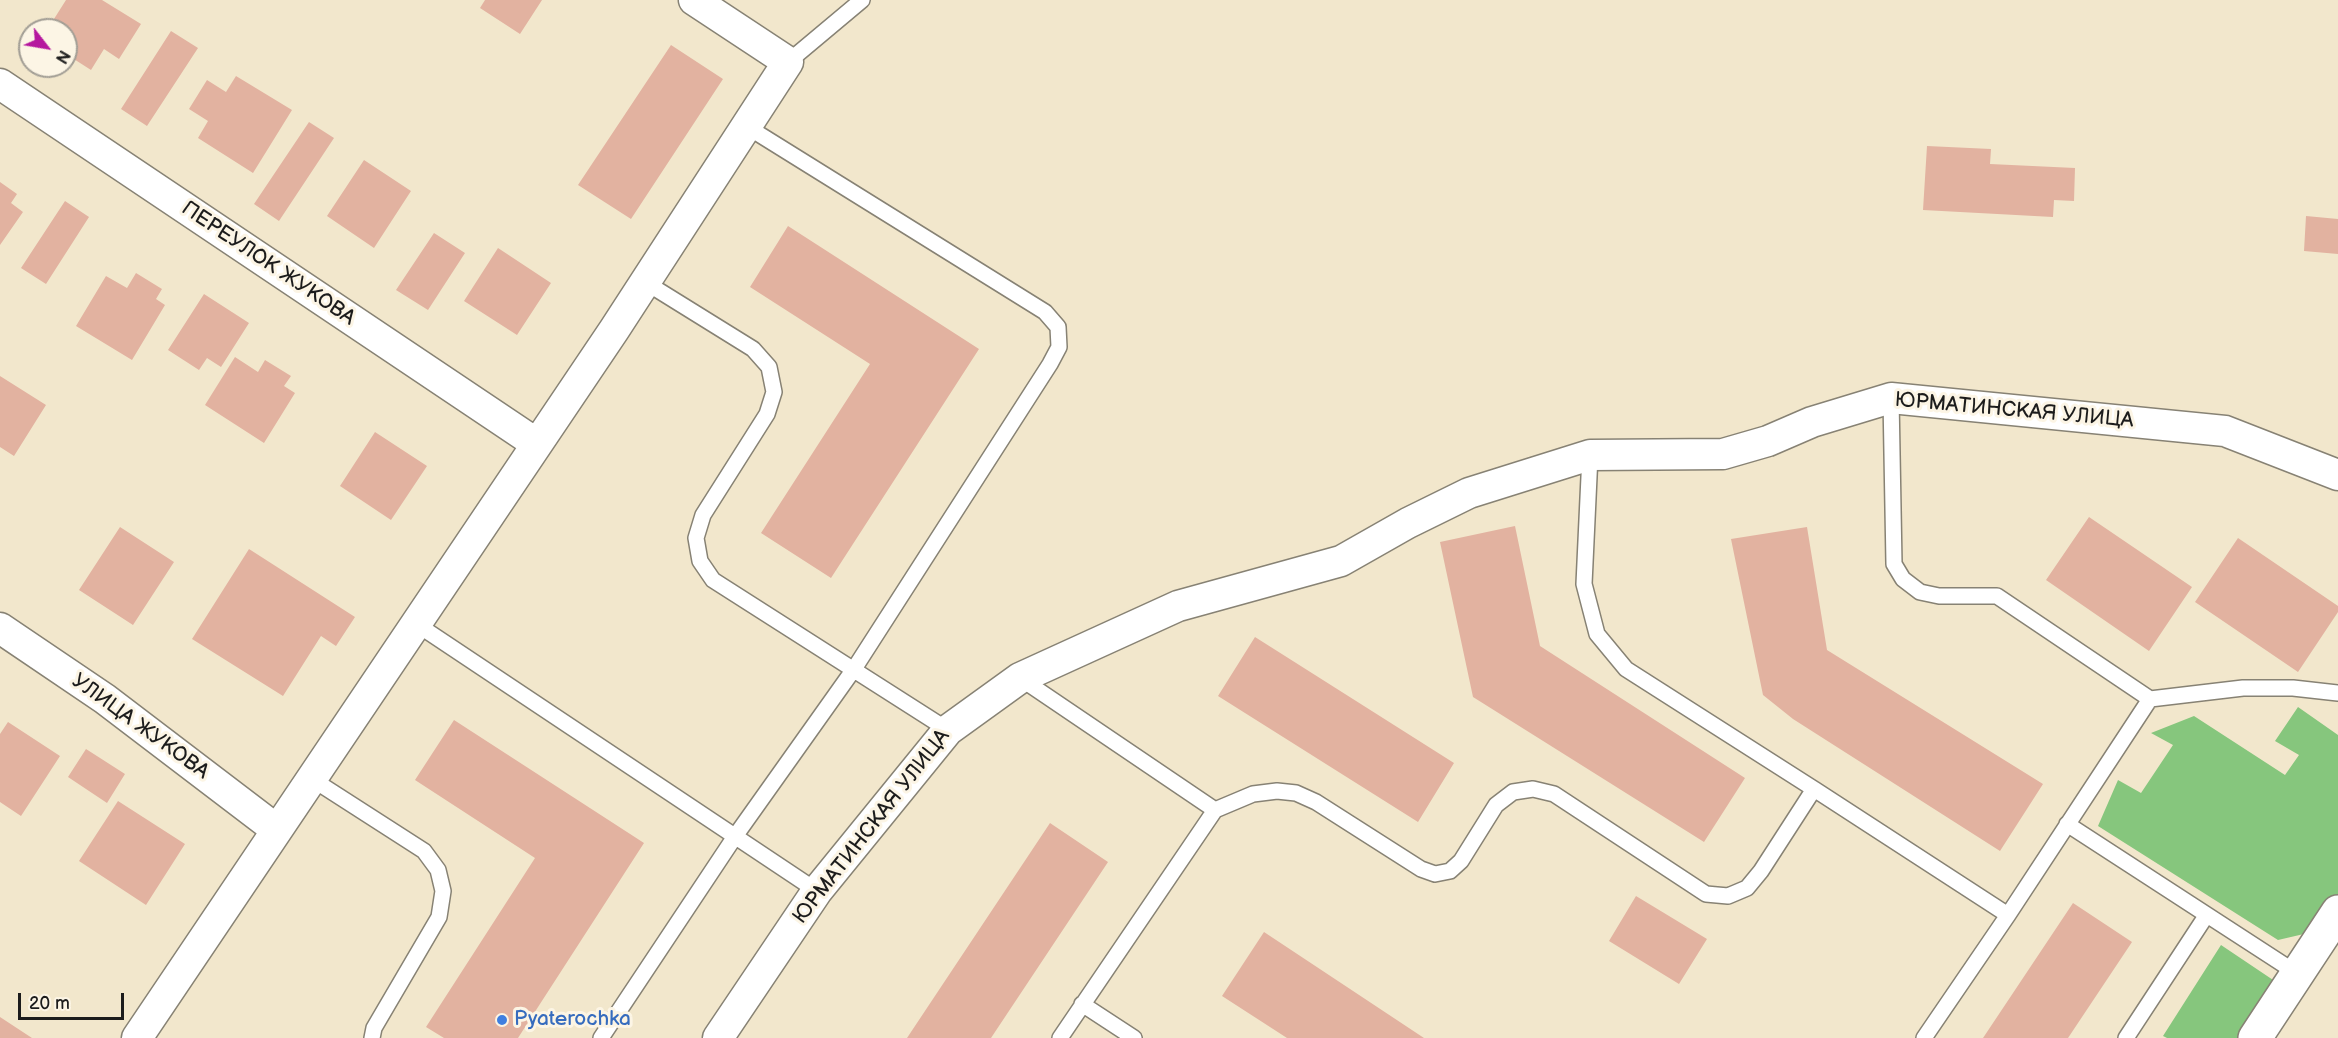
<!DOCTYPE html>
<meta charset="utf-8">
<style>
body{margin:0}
#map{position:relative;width:2338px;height:1038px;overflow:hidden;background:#f2e7cc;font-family:"Balsamiq Sans",sans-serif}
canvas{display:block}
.north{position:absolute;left:18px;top:18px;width:60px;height:60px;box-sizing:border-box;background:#fcf5e5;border:2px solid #a29e95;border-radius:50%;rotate:121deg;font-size:16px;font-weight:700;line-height:24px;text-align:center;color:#1c1c1c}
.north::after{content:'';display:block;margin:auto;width:21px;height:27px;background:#b5179e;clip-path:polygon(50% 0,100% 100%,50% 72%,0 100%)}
.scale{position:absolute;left:18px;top:993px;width:106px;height:27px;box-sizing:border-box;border:3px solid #1c1c1c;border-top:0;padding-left:8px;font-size:18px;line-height:21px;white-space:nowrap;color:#1c1c1c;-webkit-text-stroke:4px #fcf5e5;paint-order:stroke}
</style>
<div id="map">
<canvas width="2338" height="1038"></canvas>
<div class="north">N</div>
<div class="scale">20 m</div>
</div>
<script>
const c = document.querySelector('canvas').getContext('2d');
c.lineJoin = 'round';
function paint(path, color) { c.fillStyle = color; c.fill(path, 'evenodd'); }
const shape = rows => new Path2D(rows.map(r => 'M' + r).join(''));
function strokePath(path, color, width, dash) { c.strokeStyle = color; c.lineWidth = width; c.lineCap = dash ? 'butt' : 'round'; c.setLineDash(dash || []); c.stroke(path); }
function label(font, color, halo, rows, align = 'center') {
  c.font = font + ' "Balsamiq Sans",sans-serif'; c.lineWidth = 6; c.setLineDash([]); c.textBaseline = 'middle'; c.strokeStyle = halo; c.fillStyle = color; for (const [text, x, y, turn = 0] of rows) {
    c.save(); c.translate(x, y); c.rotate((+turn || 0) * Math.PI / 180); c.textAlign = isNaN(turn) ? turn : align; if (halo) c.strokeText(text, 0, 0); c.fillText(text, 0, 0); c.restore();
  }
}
const green = shape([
 [2298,707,2338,735,2338,904,2321,930,2278,940,2098,826,2118,780,2141,793,2173,745,2151,733,2194,716,2285,775,2299,755,2275,741],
 [2221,945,2285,988,2251,1038,2167,1038,2163,1036]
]);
const building = shape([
 [66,0,102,0,141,24,119,59,104,49,91,70,66,54,66,30,47,30],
 [485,0,542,0,520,34,480,8],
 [171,31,198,48,147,126,121,109],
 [671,45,723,79,631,219,578,185],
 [236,76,292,110,253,173,198,138,208,121,189,109,207,80,226,92],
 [309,122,334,138,279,221,254,204],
 [1927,146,1991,149,1990,164,2075,168,2074,201,2054,200,2053,217,1923,210],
 [364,160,411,191,374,248,327,216],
 [0,182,17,194,11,203,23,212,0,245],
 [65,201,89,217,46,284,21,268],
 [2306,216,2338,219,2338,254,2304,251],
 [788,226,979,349,831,578,761,533,870,364,750,287],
 [434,233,465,253,428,310,396,290],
 [498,248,551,283,517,335,464,301],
 [136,273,162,289,156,299,165,305,132,360,76,326,106,276,127,288],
 [204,294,249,323,221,367,207,358,199,370,168,350],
 [235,357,258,372,265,360,291,376,284,386,295,393,264,443,205,405],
 [0,376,46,405,14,456,0,447],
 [375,432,427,466,391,520,340,486],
 [2089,517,2192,587,2149,651,2046,580],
 [1515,526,1540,646,1745,778,1704,842,1473,697,1440,542],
 [120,527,174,562,133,625,79,590],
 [1807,527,1827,650,2043,784,2000,851,1793,719,1763,695,1731,539],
 [2238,538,2338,606,2338,612,2298,672,2195,602],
 [249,549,355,617,336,646,321,636,283,696,192,639],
 [1255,637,1454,763,1418,822,1218,696],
 [454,720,644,843,518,1038,444,1038,426,1027,535,858,415,780],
 [8,722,60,756,21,816,0,802,0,734],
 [86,749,125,774,107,803,68,777],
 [118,801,185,844,146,905,79,861],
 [1050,823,1108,862,991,1038,907,1038],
 [1636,896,1707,939,1679,984,1609,941],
 [2073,903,2132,942,2068,1038,1983,1038],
 [1264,932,1424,1038,1287,1038,1222,996],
 [0,1017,32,1038,0,1038]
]);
const lane = shape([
 [788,62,862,0],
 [645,282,753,349,769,367,774,392,767,414,703,515,696,538,700,561,713,580,948,730],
 [1891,398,1894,564,1903,579,1920,592,1939,596,1997,596,2150,699,2243,688,2293,688,2338,693],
 [415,623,817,891],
 [1020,678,1215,810],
 [312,779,424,851,438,870,443,891,439,917,374,1028,372,1038],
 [1814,789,2008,915],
 [2067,824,2298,974],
 [1082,1004,1134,1038],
 [601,1038,736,835,854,669,1050,364,1059,347,1058,327,1045,312,746,126],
 [1060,1038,1215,810,1253,794,1277,791,1296,793,1316,802,1421,869,1435,874,1450,871,1461,861,1496,805,1513,792,1533,789,1554,794,1706,894,1728,896,1747,888,1761,871,1814,789,1626,669,1597,634,1584,584,1590,455],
 [1924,1038,2008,915,2150,699],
 [2126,1038,2206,916]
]);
const street = shape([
 [0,84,537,444],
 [0,628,105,699,277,830],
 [137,1038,614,330,788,62,694,0],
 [718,1038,817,891,948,730,1020,678,1178,606,1341,561,1408,523,1469,493,1590,455,1723,454,1768,441,1812,422,1891,398,2225,431,2338,475]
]);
const secondary = shape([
 [2255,1038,2338,912]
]);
const markers = [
 [502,1020,6,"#3f7fe0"]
];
const streetNames = [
 ["ПЕРЕУЛОК ЖУКОВА",268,264,34],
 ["ЮРМАТИНСКАЯ УЛИЦА",2014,411,5],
 ["УЛИЦА ЖУКОВА",140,727,36],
 ["ЮРМАТИНСКАЯ УЛИЦА",872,827,-52]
];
const shopNames = [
 ["Pyaterochka",514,1020]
];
paint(green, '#86c67d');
paint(building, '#e2b2a0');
strokePath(lane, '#878274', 18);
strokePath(street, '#878274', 33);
strokePath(secondary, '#878274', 36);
strokePath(lane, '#fff', 15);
strokePath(street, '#fff', 30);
strokePath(secondary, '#fff', 33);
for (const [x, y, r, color] of markers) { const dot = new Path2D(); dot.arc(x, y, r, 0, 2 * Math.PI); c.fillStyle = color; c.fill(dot); strokePath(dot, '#fcf5e5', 2); }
label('21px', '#1c1c1c', '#fcf5e5', streetNames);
label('21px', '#366cbe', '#fcf5e5', shopNames, 'left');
</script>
